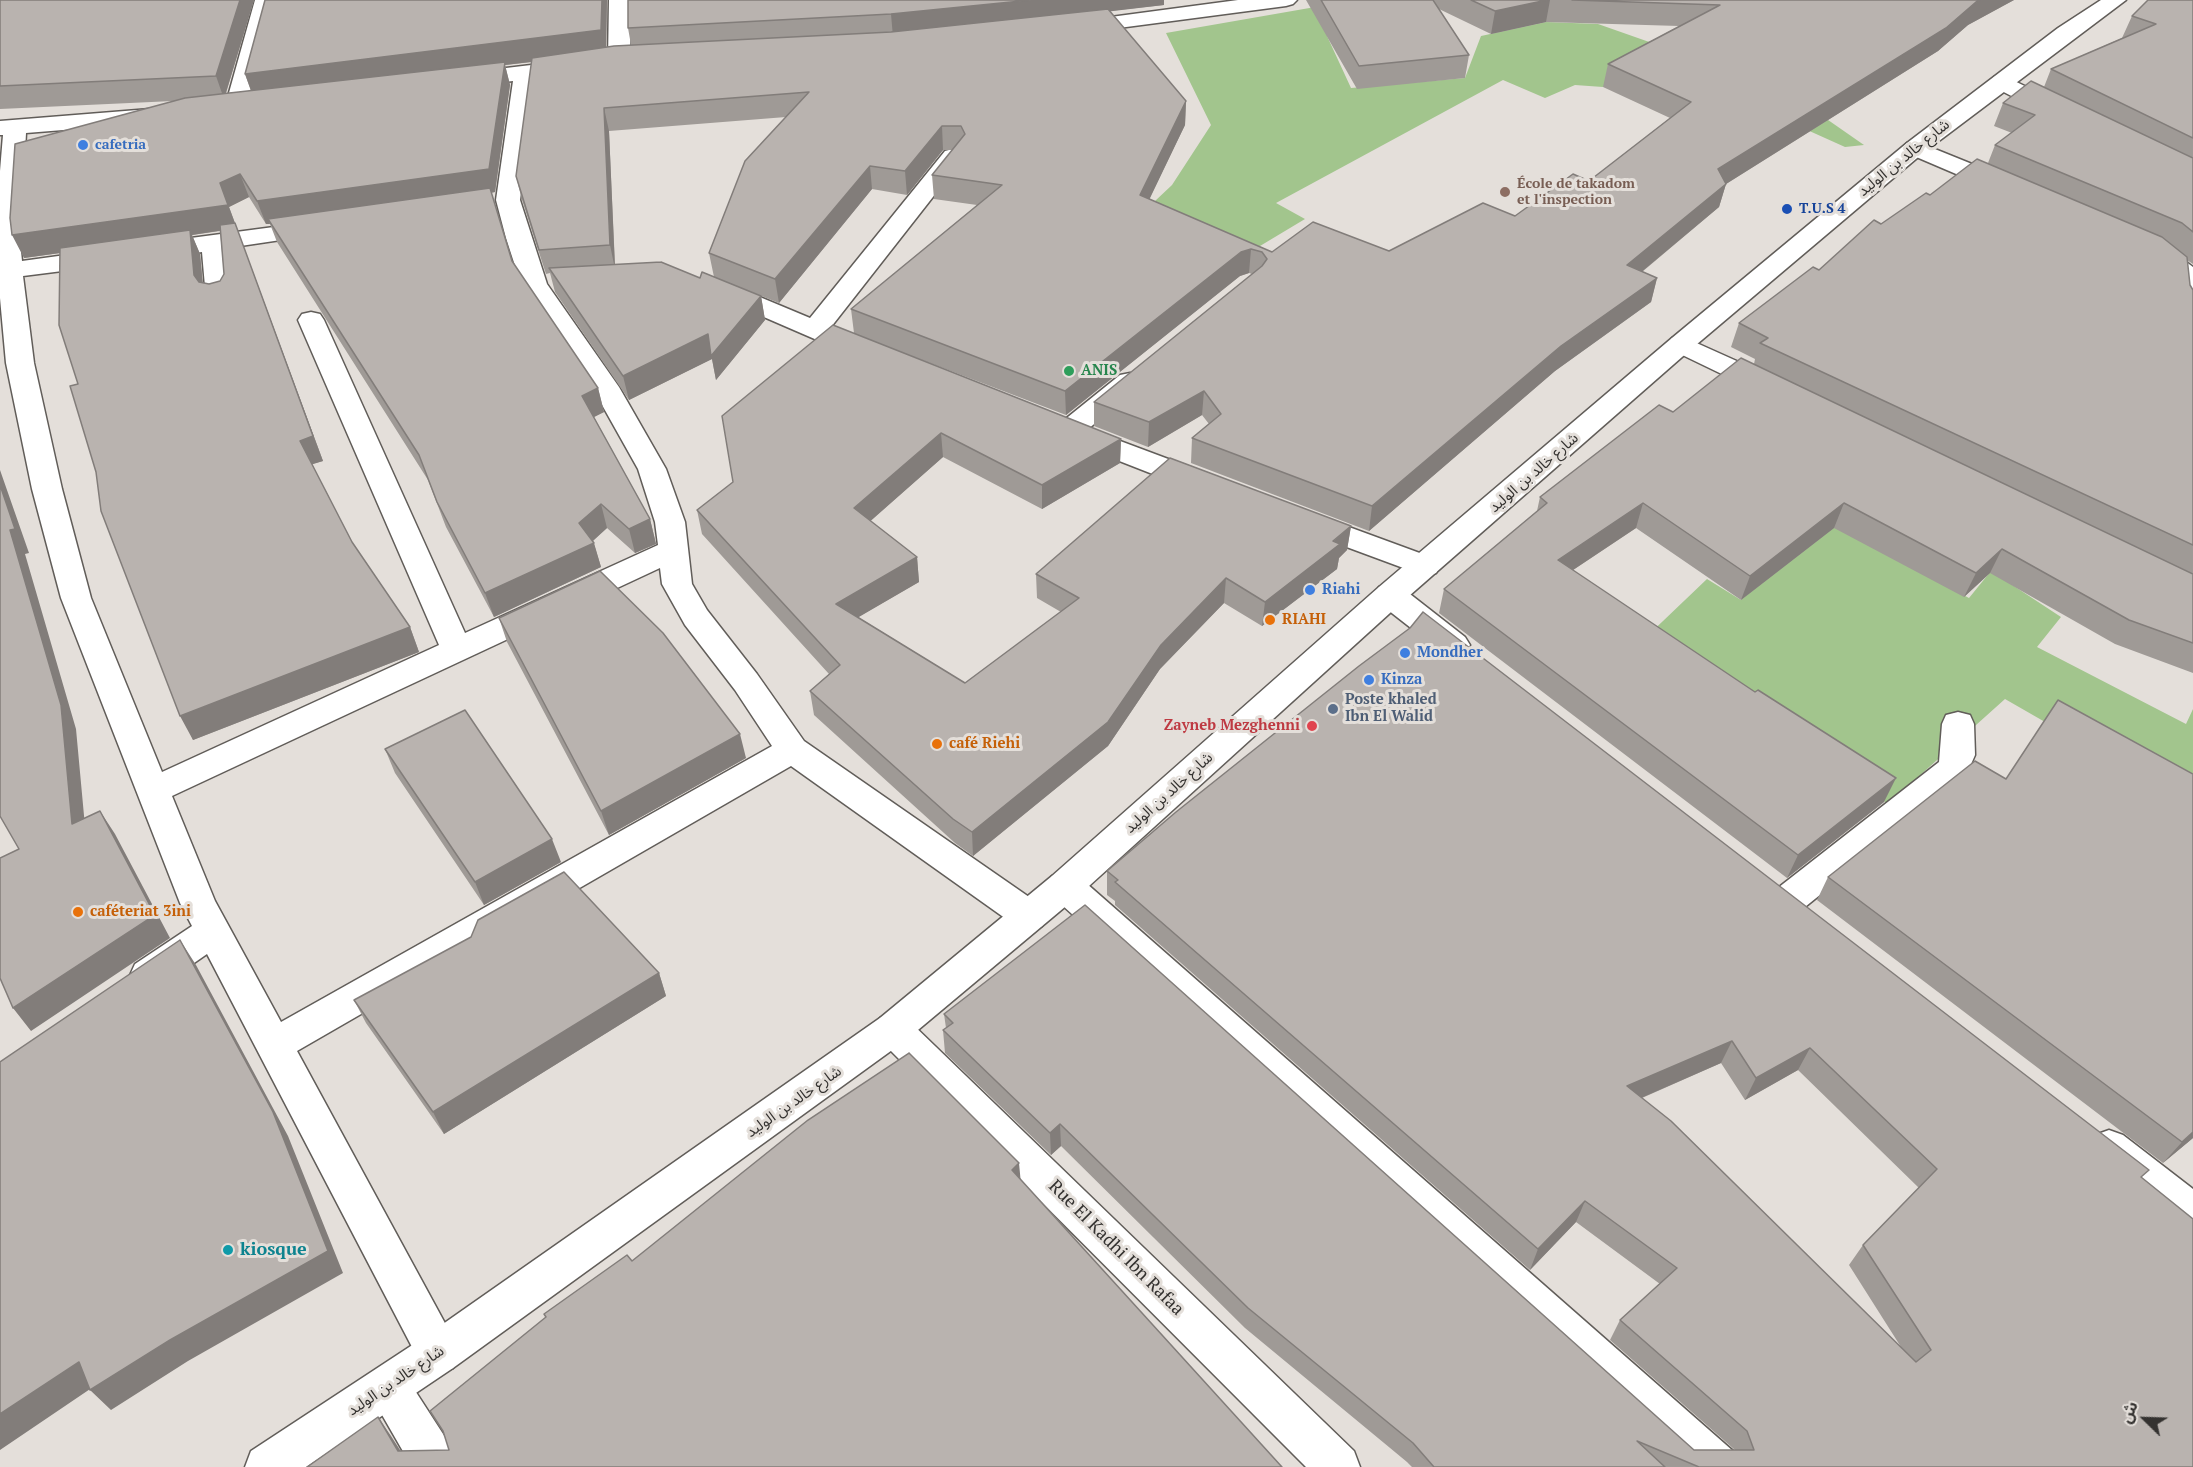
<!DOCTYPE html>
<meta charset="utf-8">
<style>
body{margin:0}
#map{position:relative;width:2193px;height:1467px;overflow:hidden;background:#e4dfda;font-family:"PT Serif","Noto Sans Arabic",serif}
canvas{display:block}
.north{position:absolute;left:2115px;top:1389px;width:60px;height:60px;-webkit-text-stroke:4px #e4dfda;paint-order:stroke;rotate:293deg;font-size:16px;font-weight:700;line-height:24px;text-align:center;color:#343230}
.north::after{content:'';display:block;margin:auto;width:21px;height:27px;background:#343230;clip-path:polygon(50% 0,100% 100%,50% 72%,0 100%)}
</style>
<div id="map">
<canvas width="2193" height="1467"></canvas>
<div class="north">ش</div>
</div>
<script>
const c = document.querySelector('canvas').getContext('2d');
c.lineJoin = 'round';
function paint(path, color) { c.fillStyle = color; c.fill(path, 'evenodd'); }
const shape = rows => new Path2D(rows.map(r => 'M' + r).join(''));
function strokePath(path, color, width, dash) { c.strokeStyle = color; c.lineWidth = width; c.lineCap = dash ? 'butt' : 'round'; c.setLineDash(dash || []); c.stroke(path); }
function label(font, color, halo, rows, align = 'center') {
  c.font = font + ' "PT Serif","Noto Sans Arabic",serif'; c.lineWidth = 6; c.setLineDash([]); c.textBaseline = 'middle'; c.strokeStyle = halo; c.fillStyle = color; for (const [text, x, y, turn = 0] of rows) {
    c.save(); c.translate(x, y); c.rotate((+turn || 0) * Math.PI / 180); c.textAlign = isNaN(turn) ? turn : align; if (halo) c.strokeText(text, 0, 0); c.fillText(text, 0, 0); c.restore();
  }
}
const green = shape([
 [1321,6,1340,29,1327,36,1351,88,1465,78,1481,36,1546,22,1598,24,1692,57,1818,113,1864,145,1845,147,1656,62,1603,87,1575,85,1545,98,1503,80,1276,203,1305,219,1235,261,1137,218,1172,185,1211,125,1166,33],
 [1830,524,1969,598,1991,571,2061,617,2037,647,2186,724,2193,709,2193,807,2005,699,1888,804,1641,642,1707,579,1741,600]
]);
const street = shape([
 [255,0,277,0,247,107,244,112,236,114,228,112,225,107,255,0],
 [609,0,631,0,630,60,627,65,619,67,611,65,608,60,609,0],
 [1238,0,1297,0,1293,4,1286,6,1073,34,1065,33,1062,28,1065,23,1073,22,1238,0],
 [573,60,581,62,584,67,581,72,536,78,520,200,547,284,619,387,666,469,685,522,692,584,707,610,757,674,804,741,1042,906,1047,916,1042,926,1029,931,1016,926,791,766,297,1051,453,1338,460,1353,453,1368,438,1374,423,1368,207,954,161,986,148,990,135,986,130,975,135,964,192,926,180,903,61,598,32,489,6,363,0,298,0,171,3,135,0,135,0,121,150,109,158,111,162,116,158,121,150,123,26,133,20,242,22,261,102,250,111,253,115,258,111,263,102,266,23,276,34,363,62,489,91,598,162,772,439,645,298,320,302,314,311,312,320,314,324,320,465,633,658,545,655,522,638,469,592,387,521,284,506,238,496,200,513,81,464,87,456,85,453,80,456,75,464,73,573,60],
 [660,568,662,584,685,625,735,690,772,746,281,1022,215,901,172,796,660,568],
 [2002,75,2066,106,2069,111,2066,116,2058,118,2050,116,1994,87,1991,82,1994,77,2002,75],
 [1915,141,2014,181,2017,186,2014,191,2005,193,1996,191,1907,153,1903,148,1907,143,1915,141],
 [953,149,961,151,965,156,831,327,872,344,876,350,872,356,863,358,854,356,713,295,709,290,713,285,722,282,731,285,810,318,945,151,953,149],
 [319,221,328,223,331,228,328,233,227,248,232,298,228,304,219,306,210,304,206,298,202,252,153,259,144,256,140,251,144,246,153,243,319,221],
 [2157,244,2166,247,2193,267,2193,317,2184,315,2180,309,2177,280,2144,252,2148,247,2157,244],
 [1681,336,1779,380,1783,386,1779,392,1769,394,1759,392,1672,350,1668,344,1672,338,1681,336],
 [1130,373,1140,375,1144,381,1140,387,1088,429,1211,475,1215,482,1211,489,1201,491,1191,489,1058,437,1054,431,1058,425,1120,375,1130,373],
 [1308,512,1436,559,1440,566,1436,573,1425,576,1298,529,1293,522,1298,515,1308,512],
 [1390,584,1401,587,1465,637,1470,645,1465,653,1454,656,1443,653,1379,603,1375,595,1379,587,1390,584],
 [1958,712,1970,715,1974,724,1975,755,1965,778,1800,911,1787,915,1774,911,1769,901,1774,891,1939,762,1942,724,1946,715,1958,712],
 [1065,872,1078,876,1733,1451,1739,1467,1684,1467,1052,896,1047,886,1052,876,1065,872],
 [893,1013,906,1018,1354,1451,1360,1467,1306,1467,880,1040,874,1029,880,1018,893,1013],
 [2109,1130,2123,1135,2193,1189,2193,1232,2179,1226,2095,1161,2089,1148,2095,1135,2109,1130],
 [388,1366,403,1372,454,1451,460,1467,412,1467,366,1387,373,1372,388,1366]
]);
const secondary = shape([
 [2101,0,2126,0,1923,153,1690,350,1401,603,1078,896,906,1040,453,1368,306,1467,245,1467,251,1451,423,1338,880,1018,1052,876,1379,587,1672,338,1907,143,2058,28,2101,0]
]);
const wall = shape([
 [0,0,254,0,226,93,251,91,245,74,265,0,607,0,606,47,631,45,628,28,628,0,1164,5,1109,11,1186,101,1185,125,1149,199,1272,252,1389,251,1515,216,1589,181,1670,118,1603,87,1608,64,1679,26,1546,22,1491,34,1439,9,1469,55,1465,78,1357,89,1306,0,2014,0,1968,25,1938,51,1726,184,1719,207,1642,272,1657,278,1651,302,1555,371,1369,531,1191,463,1192,438,1209,424,1202,415,1148,447,1094,426,1094,402,1252,274,1249,273,1240,276,1066,415,909,355,1121,439,1120,463,1042,509,943,457,870,521,917,557,919,582,858,617,965,683,1061,612,1037,598,1036,574,1351,526,1347,550,1339,558,1337,569,1262,626,1224,603,1160,669,1108,746,973,856,955,843,814,715,810,691,829,674,702,534,697,510,733,482,854,333,851,309,977,205,934,199,932,175,953,150,943,150,907,195,872,189,779,303,714,277,709,253,786,117,609,131,615,265,700,278,761,296,765,320,716,380,712,359,629,400,555,292,550,273,546,274,522,200,516,176,532,62,505,65,510,85,495,192,491,193,512,261,598,388,604,412,594,417,650,519,656,544,635,553,607,528,593,541,601,567,494,617,446,527,428,480,277,242,270,224,266,224,249,197,229,207,323,461,312,464,352,542,410,627,419,652,193,740,96,472,78,384,60,253,24,258,173,101,0,109],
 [220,231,224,274,220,281,209,284,203,283,200,254,192,235],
 [2193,0,2193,264,2187,260,2190,285,2193,290,2193,673,2115,644,1990,573,1964,597,1834,528,1741,600,1636,528,1573,570,1884,802,1787,878,1439,613,1444,589,1537,511,1540,497,1673,412,1754,364,1755,359,1731,347,1739,323,1819,270,1881,224,1988,163,1995,145,2012,133,1994,126,2003,103,2044,87,2051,69,2122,38,2132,16],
 [499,618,746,758,609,835,507,642],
 [1359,666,2142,1178,2193,1467,1412,1467,1407,1462,1245,1328,1061,1146,1051,1155,945,1053,943,1030,946,1028,944,1014,1694,1450,1735,1450,1610,1340,1620,1320,1660,1284,1576,1222,1530,1270,1115,905,1115,901,1107,895,1107,871],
 [1721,1063,1745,1100,1798,1070,1919,1188,1863,1245,1849,1265,1901,1347,1642,1098],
 [385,749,561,862,484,905,395,773],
 [2193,774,2193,1138,2163,1163,1817,900,1828,877,2006,779],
 [659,973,666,996,444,1134,366,1023,354,1000]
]);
const shadedWall = shape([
 [240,0,254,0,224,99,216,76],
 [602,0,607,0,606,53,505,65,510,85,495,192,272,224,268,219,270,224,266,224,257,201,253,96,245,74],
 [1031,0,1164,0,1164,5,893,37,891,14],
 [1547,0,1550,0,1546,22,1491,34,1495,11],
 [1980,0,2014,0,1968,25,1938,51,1726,184,1719,207,1621,289,1627,265,1718,169],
 [1186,101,1185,125,1140,219,1140,195],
 [604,108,609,131,615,269,610,245],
 [942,126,943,150,907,195,905,171],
 [870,166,872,189,779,303,775,279],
 [240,174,249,197,229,207,323,461,310,465,300,441,237,228,192,235,200,254,204,299,194,275,190,235,24,258,12,235,220,183],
 [1251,249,1249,273,1240,276,1066,415,1065,391,1241,252],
 [1657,278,1651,302,1555,371,1369,531,1372,506,1561,346],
 [761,296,765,320,716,380,712,359,629,400,623,376],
 [598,388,604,412,588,420,582,396],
 [1204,391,1202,415,1148,447,1149,422],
 [941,433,943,457,857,533,854,508],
 [1121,439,1120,463,1042,509,1042,485],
 [0,470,29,553,25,554,76,729,87,848,72,824,10,530,0,485],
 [1643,503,1636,528,1552,584,1558,560],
 [1844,503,1834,528,1741,600,1750,576],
 [601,504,607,528,587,546,594,543,601,567,494,617,485,593,579,523],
 [650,519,656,544,635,553,629,529],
 [1351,526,1347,550,1339,558,1337,569,1262,626,1265,602],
 [2002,549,1990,573,1964,597,1976,573],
 [917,557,919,582,840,628,836,604],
 [1226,578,1224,603,1160,669,1108,746,973,856,972,832,1161,645],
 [410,627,419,652,193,740,180,716],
 [740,734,746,758,609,835,601,811],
 [1896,778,1884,802,1787,878,1798,855],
 [100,811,115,834,170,938,31,1031,13,1008],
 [552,839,561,862,484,905,475,882],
 [180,940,196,965,288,1136,343,1273,188,1361,111,1410,90,1390],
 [659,973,666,996,444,1134,433,1112],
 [1732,1041,1721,1063,1618,1108,1627,1086],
 [1810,1048,1798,1070,1745,1100,1756,1078],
 [1060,1124,1061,1146,1051,1155,1050,1133],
 [2193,1132,2193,1138,2163,1163,2182,1142],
 [1019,1163,1021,1184,1012,1170],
 [1585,1201,1576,1222,1530,1270,1538,1249],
 [79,1362,99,1383,0,1450,0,1414],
 [378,1417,391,1436,411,1467,398,1451]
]);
const building = shape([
 [0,0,240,0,216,76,0,86,0,0],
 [265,0,602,0,601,30,245,74,265,0],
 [628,0,1031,0,891,14,628,28,628,0],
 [1321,0,1433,0,1469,55,1359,66,1321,0],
 [1471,0,1547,0,1495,11,1471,0],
 [1572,0,1980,0,1976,2,1946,28,1718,169,1726,184,1627,265,1657,278,1561,346,1372,506,1192,438,1221,414,1204,391,1149,422,1094,402,1262,266,1267,259,1262,252,1251,249,1241,252,1065,391,851,309,1002,185,932,175,965,134,961,126,942,126,905,171,870,166,775,279,709,253,745,161,809,92,604,108,610,245,539,250,516,176,532,58,614,46,891,32,1108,9,1186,101,1140,195,1272,252,1313,222,1389,251,1483,203,1515,216,1573,174,1589,181,1691,102,1608,64,1720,5,1572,0],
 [2148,0,2193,0,2193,138,2051,69,2156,24,2132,16,2148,0],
 [505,62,489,169,257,201,240,174,220,183,228,205,12,235,10,218,15,144,185,98,505,62],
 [2031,81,2193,158,2193,232,2182,223,1995,145,2035,115,2003,103,2031,81],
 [1977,159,2162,237,2187,257,2190,285,2193,290,2193,545,1760,343,1768,338,1739,323,1813,267,1819,270,1874,220,1881,224,1926,193,1930,195,1977,159],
 [490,188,512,261,598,388,582,396,650,519,629,529,601,504,579,523,594,543,485,593,437,502,419,455,268,219,490,188],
 [235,223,313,436,300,441,352,542,410,627,180,716,101,511,96,472,70,386,78,384,59,325,60,248,190,230,194,275,199,282,209,284,220,281,224,274,220,225,235,223],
 [661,262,700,278,702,272,761,296,711,356,708,334,623,376,549,268,661,262],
 [833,325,1121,439,1042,485,941,433,854,508,917,557,836,604,965,683,1079,598,1036,574,1170,458,1351,526,1333,541,1340,544,1265,602,1226,578,1161,645,1108,722,972,832,953,819,810,691,840,665,697,510,733,482,722,416,833,325],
 [1741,358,2193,574,2193,643,2129,620,2002,549,1976,573,1844,503,1750,576,1643,503,1558,560,1755,692,1758,690,1896,778,1798,855,1444,589,1547,503,1540,497,1659,405,1673,412,1741,358],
 [0,485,15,529,10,530,61,705,72,824,100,811,155,915,13,1008,0,978,0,858,19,849,0,816,0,485],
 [600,571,663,633,740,734,601,811,499,618,600,571],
 [1423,612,2149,1170,2141,1177,2193,1219,2193,1467,1699,1467,1637,1441,1665,1467,1434,1467,1413,1443,1248,1308,1060,1124,1050,1133,943,1030,953,1023,944,1014,1085,905,1694,1450,1754,1450,1747,1431,1620,1320,1677,1268,1585,1201,1538,1249,1115,882,1118,880,1107,871,1176,812,1359,666,1410,628,1423,612],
 [1732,1041,1756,1078,1810,1048,1937,1169,1863,1245,1931,1350,1916,1362,1671,1121,1627,1086,1732,1041],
 [2058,700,2193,774,2193,1132,2182,1142,1828,877,1975,761,2006,779,2058,700],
 [465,710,552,839,475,882,385,749,465,710],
 [564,872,659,973,433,1112,354,1000,471,937,478,920,564,872],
 [180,940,273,1112,328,1251,170,1340,90,1390,79,1362,0,1414,0,1062,180,940],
 [909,1053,1019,1163,1012,1170,1282,1467,307,1467,378,1417,398,1451,449,1450,443,1431,430,1411,546,1317,544,1314,627,1255,632,1261,808,1120,909,1053]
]);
const markers = [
 [83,145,6,"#3f7fe0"],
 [1505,192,6,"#8d6e63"],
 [1787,209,6,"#1a4fb4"],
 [1069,371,6,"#2e9e5b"],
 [1310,590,6,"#3f7fe0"],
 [1270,620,6,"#e8710a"],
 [1405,653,6,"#3f7fe0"],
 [1369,680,6,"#3f7fe0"],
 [1333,709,6,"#5c6f8a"],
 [1312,726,6,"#e0444e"],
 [937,744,6,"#e8710a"],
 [78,912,6,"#e8710a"],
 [228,1250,6,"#0f9aa8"]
];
const farShopnames = [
 ["cafetria",95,145]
];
const farEducationnames = [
 ["École de takadom",1517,184],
 ["et l'inspection",1517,200]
];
const farTransitnames = [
 ["T.U.S 4",1799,209]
];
const streetNames = [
 ["شارع خالد بن الوليد",1904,158,-39],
 ["شارع خالد بن الوليد",1534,473,-41],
 ["شارع خالد بن الوليد",1169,793,-42],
 ["شارع خالد بن الوليد",794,1102,-35],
 ["شارع خالد بن الوليد",396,1381,-34]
];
const leisureNames = [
 ["ANIS",1081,371]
];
const shopNames = [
 ["Riahi",1322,590],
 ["Mondher",1417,653],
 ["Kinza",1381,680]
];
const foodNames = [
 ["RIAHI",1282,620],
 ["café Riehi",949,744],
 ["caféteriat 3ini",90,912]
];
const serviceNames = [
 ["Poste khaled",1345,700],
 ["Ibn El Walid",1345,717]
];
const healthNames = [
 ["Zayneb Mezghenni",1300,726]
];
const nearStreetnames = [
 ["Rue El Kadhi Ibn Rafaa",1116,1248,45]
];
const nearCulturenames = [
 ["kiosque",240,1250]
];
paint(green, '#a2c58d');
strokePath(street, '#615d59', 3);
strokePath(secondary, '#615d59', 3);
paint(street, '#fff');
paint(secondary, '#fff');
paint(wall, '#9f9a96');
paint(shadedWall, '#827d7a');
paint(building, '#b9b3af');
strokePath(building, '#827d7a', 1.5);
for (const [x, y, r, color] of markers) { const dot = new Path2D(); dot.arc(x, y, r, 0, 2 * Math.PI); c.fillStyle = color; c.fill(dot); strokePath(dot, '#e4dfda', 2); }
label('bold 14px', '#366cbe', '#e4dfda', farShopnames, 'left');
label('bold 14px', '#785e54', '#e4dfda', farEducationnames, 'left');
label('bold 14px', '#164399', '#e4dfda', farTransitnames, 'left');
label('15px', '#343230', '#e4dfda', streetNames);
label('bold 15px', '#27864d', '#e4dfda', leisureNames, 'left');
label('bold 15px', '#366cbe', '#e4dfda', shopNames, 'left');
label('bold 15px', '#c56008', '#e4dfda', foodNames, 'left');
label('bold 15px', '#4e5e75', '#e4dfda', serviceNames, 'left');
label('bold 15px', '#be3a42', '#e4dfda', healthNames, 'right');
label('18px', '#343230', '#e4dfda', nearStreetnames);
label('bold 18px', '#0d838f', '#e4dfda', nearCulturenames, 'left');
</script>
